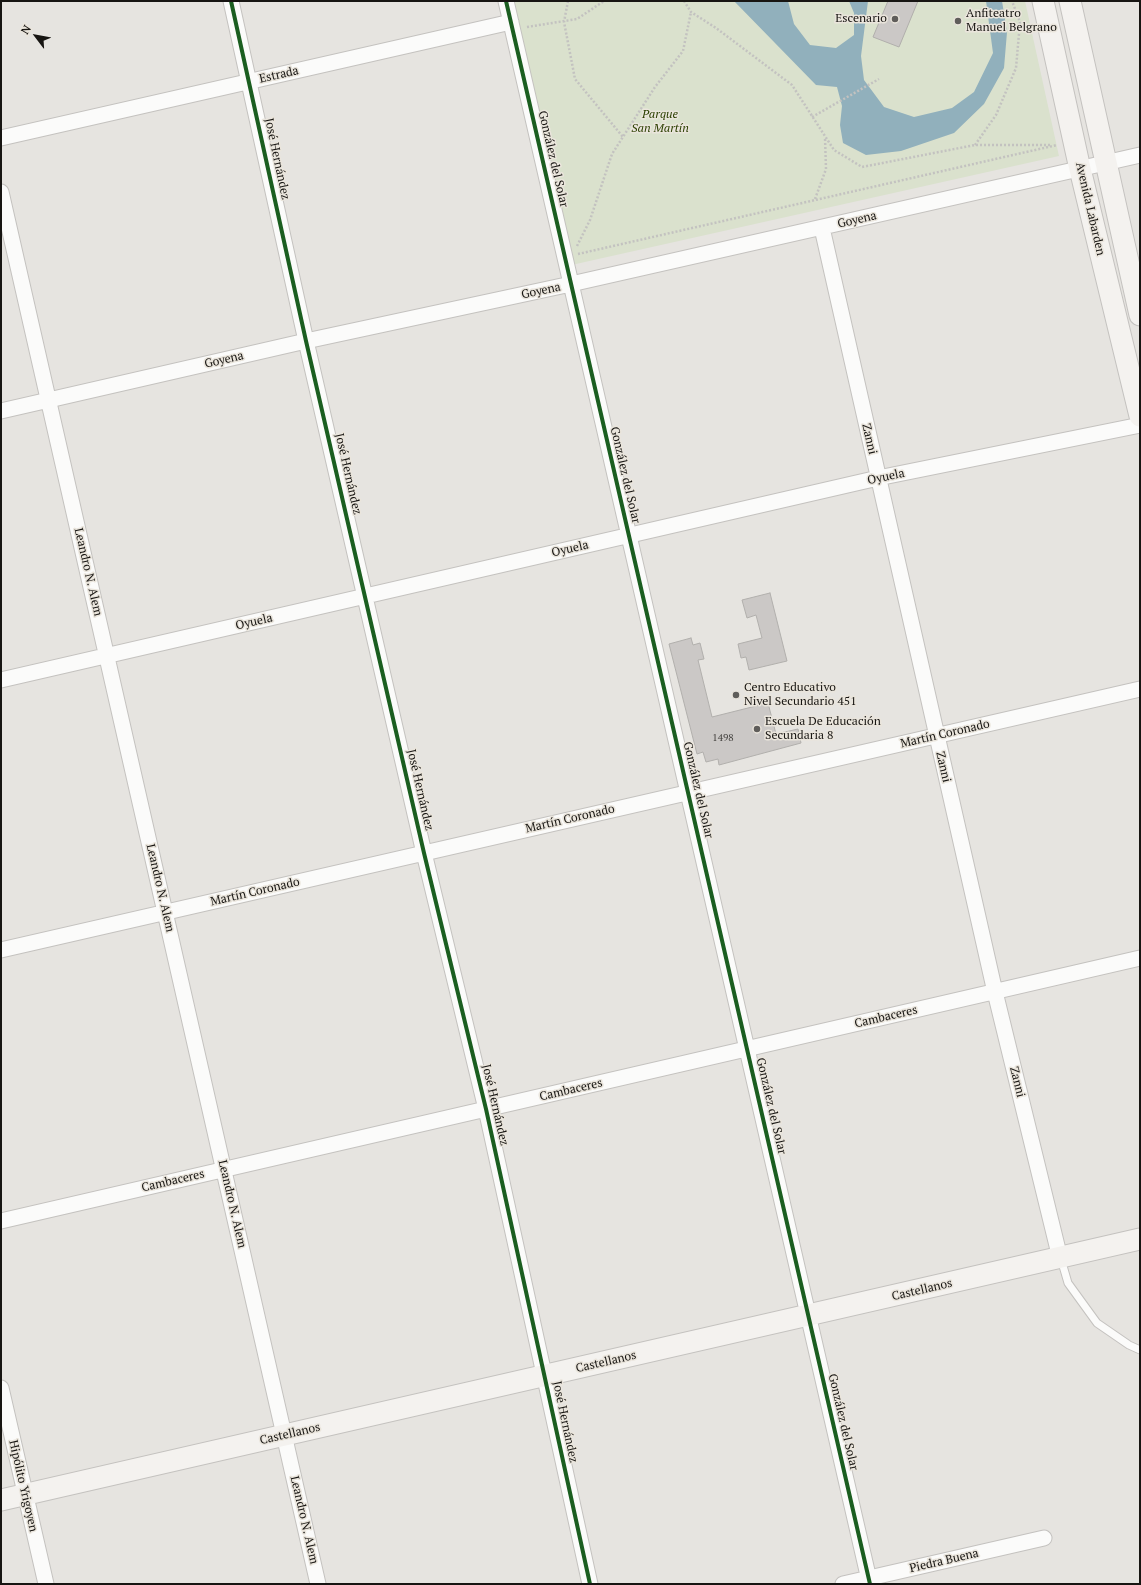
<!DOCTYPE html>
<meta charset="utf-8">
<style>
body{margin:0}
#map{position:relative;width:1141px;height:1585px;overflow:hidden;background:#e6e4e0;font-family:"PT Serif",serif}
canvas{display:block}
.frame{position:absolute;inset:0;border:2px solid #171512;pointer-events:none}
.north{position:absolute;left:16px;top:16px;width:40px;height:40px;-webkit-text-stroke:3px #eae5dc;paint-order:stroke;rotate:302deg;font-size:11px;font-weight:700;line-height:16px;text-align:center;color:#171512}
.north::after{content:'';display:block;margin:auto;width:14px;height:18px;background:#171512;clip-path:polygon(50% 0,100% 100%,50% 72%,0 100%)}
</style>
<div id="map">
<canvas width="1141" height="1585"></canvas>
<div class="frame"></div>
<div class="north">N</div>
</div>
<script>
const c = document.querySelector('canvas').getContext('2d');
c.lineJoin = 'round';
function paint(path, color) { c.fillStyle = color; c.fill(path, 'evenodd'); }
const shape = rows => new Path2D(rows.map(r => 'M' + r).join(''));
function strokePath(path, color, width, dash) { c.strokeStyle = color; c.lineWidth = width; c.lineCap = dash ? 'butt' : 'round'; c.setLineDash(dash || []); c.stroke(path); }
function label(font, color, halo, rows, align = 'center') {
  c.font = font + ' "PT Serif",serif'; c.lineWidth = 3; c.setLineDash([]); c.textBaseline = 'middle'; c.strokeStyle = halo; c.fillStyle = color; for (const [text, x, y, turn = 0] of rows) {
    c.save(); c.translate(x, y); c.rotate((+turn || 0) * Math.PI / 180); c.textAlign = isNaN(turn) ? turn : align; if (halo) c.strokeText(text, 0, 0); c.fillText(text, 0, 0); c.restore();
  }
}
const green = shape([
 [509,1,1025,1,1059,156,567,266]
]);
const water = shape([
 [734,1,788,1,794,24,810,45,836,48,854,35,854,13,849,1,868,1,861,56,864,80,884,107,914,117,952,108,974,92,993,53,986,1,1002,1,1007,32,1004,68,984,104,954,133,901,151,866,155,843,143,840,125,842,106,837,87,816,85]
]);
const building = shape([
 [888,1,918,1,899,47,873,37,888,1],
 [770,593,787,661,749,670,746,657,741,658,738,644,762,638,756,615,747,618,742,600,770,593],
 [691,638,693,645,700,643,704,659,698,660,712,717,768,703,776,734,798,729,801,743,719,765,718,759,706,762,703,752,697,754,669,644,691,638]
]);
const path = shape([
 [568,1,564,22,575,79,623,137],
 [684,1,691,12,716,28,792,85,834,150,862,167,975,145,1050,145],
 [843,20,873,17],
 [527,27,577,19,604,1],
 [812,117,879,79],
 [975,145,996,115,1016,68,1020,22,1012,1],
 [815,199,826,169,825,138],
 [577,246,590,220,612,154,655,87,683,51,691,12],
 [578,254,1057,145]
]);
const lane = shape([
 [1061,1259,1068,1283,1097,1323,1129,1345,1140,1350]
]);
const street = shape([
 [231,1,306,341,424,853,486,1109,590,1584],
 [506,1,870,1584],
 [1,138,511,22],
 [1,192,318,1584],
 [822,228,995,992,1060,1258],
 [1,411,306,341,571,284,1140,155],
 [1,680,878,478,1140,425],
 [1,950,1140,689],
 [1,1221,1140,958],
 [1,1388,46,1584],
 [843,1584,1044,1538]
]);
const secondary = shape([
 [1043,1,1080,169,1140,416],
 [1070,1,1140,315],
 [1,1500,1140,1239]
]);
const cycleway = shape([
 [231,1,306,341,424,853,486,1109,590,1584],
 [506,1,870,1584]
]);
const markers = [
 [895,19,4,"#5f5d5a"],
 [958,21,4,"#5f5d5a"],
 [736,695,4,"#5f5d5a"],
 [757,729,4,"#5f5d5a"]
];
const numberNames = [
 ["1498",723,738]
];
const poiNames = [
 ["Anfiteatro",966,14],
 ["Manuel Belgrano",966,28],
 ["Escenario",887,19,"right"],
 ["Centro Educativo",744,688],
 ["Nivel Secundario 451",744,702],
 ["Escuela De Educación",765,722],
 ["Secundaria 8",765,736]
];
const streetNames = [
 ["Estrada",279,75,-13],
 ["José Hernández",277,159,78],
 ["González del Solar",553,159,77],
 ["Avenida Labarden",1090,209,77],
 ["Goyena",857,220,-13],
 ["Goyena",541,291,-12],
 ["Goyena",224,360,-13],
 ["Zanni",869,439,77],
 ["José Hernández",348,474,77],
 ["González del Solar",625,475,77],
 ["Oyuela",886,477,-12],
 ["Oyuela",570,549,-13],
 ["Leandro N. Alem",88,572,77],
 ["Oyuela",254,622,-13],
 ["Martín Coronado",945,734,-13],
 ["Zanni",943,767,77],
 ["José Hernández",420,790,77],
 ["González del Solar",698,790,77],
 ["Martín Coronado",570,819,-13],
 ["Leandro N. Alem",160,888,77],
 ["Martín Coronado",255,892,-13],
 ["Cambaceres",886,1017,-13],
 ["Zanni",1017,1082,76],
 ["Cambaceres",571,1090,-13],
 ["José Hernández",495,1105,77],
 ["González del Solar",771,1106,77],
 ["Cambaceres",173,1181,-13],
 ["Leandro N. Alem",232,1204,77],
 ["Castellanos",922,1290,-13],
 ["Castellanos",606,1362,-13],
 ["José Hernández",565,1422,78],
 ["González del Solar",843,1422,77],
 ["Castellanos",290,1434,-13],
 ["Hipólito Yrigoyen",23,1486,77],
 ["Leandro N. Alem",304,1520,77],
 ["Piedra Buena",944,1561,-13]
];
const parkNames = [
 ["Parque",660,115],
 ["San Martín",660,129]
];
paint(green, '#dae1cd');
paint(water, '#91b0bc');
paint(building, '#cbc8c6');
strokePath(building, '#b1afac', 1);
strokePath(lane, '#c4c2bf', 9);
strokePath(street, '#c4c2bf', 17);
strokePath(secondary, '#c4c2bf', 23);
strokePath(path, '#c3c2c0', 2.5, [2, 2]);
strokePath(lane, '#fbfbfa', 7);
strokePath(street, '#fbfbfa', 15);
strokePath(secondary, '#f4f2ef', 21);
strokePath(cycleway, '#1b5e20', 4);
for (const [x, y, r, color] of markers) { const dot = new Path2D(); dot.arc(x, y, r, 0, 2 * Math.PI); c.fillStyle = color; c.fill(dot); strokePath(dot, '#eae5dc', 1.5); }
label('10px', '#44423f', null, numberNames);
label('12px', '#171512', '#eae5dc', poiNames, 'left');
label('12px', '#171512', '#eae5dc', streetNames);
label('italic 12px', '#2b3f01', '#eae5dc', parkNames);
</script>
